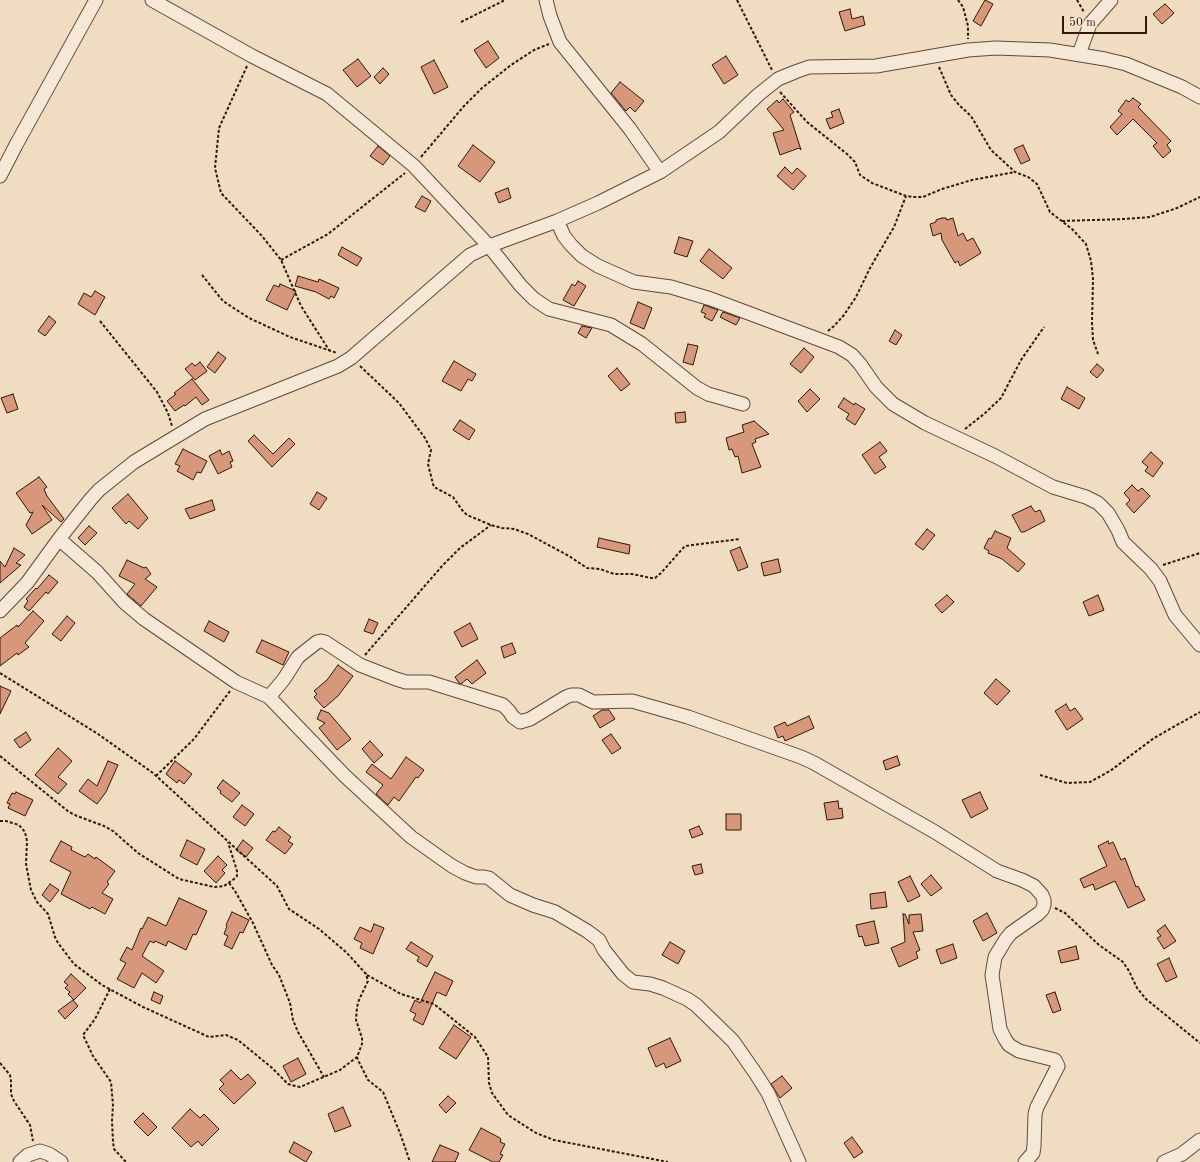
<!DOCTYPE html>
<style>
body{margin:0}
#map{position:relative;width:1200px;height:1162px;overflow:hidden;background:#efdcc1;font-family:"Old Standard TT",serif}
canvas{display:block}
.scale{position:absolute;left:1062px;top:16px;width:85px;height:18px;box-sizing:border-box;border:2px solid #33170a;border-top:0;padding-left:5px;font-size:12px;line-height:14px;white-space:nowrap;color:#33170a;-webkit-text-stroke:3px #f5e8d7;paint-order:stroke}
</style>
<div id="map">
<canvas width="1200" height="1162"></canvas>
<div class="scale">50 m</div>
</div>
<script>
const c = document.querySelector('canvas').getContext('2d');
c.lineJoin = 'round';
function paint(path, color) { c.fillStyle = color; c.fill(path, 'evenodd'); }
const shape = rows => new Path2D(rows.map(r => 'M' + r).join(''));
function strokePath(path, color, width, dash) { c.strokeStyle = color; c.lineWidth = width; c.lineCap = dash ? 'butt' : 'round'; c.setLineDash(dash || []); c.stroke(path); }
const building = shape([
 [985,0,993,4,981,26,973,21,985,0],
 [1165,4,1174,13,1162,24,1153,14,1165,4],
 [850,9,852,19,863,16,865,25,845,31,839,12,850,9],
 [488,41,499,58,486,68,474,50,488,41],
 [726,56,738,75,724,84,712,65,726,56],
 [358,59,371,76,357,87,343,70,358,59],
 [434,60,448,87,434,94,421,67,434,60],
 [383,68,389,74,380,84,374,77,383,68],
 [620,82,644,101,635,112,630,107,626,111,611,93,620,82],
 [1133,98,1141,104,1138,107,1171,141,1167,145,1171,151,1163,158,1153,146,1157,143,1133,119,1117,135,1110,127,1122,114,1118,111,1126,100,1129,102,1133,98],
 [783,99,794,112,790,115,801,150,799,148,780,155,773,133,784,130,767,109,777,100,779,103,783,99],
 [839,109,844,123,830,129,826,119,833,117,831,112,839,109],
 [473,145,495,162,480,182,458,166,473,145],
 [1023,145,1030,160,1021,164,1014,149,1023,145],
 [378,146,390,156,383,165,370,156,378,146],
 [785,167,792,174,797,168,806,176,793,190,777,176,785,167],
 [508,188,511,198,499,203,495,193,508,188],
 [422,196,431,201,425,212,415,207,422,196],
 [942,218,946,218,947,220,953,218,958,236,963,233,967,241,973,238,981,253,960,266,958,261,955,263,942,240,941,233,933,236,930,224,936,222,936,220,942,218],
 [679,237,693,241,687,257,674,253,679,237],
 [342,247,362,258,357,266,338,255,342,247],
 [709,249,732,268,723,279,700,261,709,249],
 [298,276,318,282,319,279,339,288,334,298,331,296,329,299,316,292,295,286,298,276],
 [578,281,586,286,574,306,563,300,572,284,575,286,578,281],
 [280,284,296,291,287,310,266,300,274,285,279,287,280,284],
 [95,291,105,297,95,315,78,304,84,293,91,297,95,291],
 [638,302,652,308,644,329,630,323,638,302],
 [704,305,718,310,712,321,704,317,706,314,701,312,704,305],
 [723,312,740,318,736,325,720,317,723,312],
 [49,316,56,322,45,336,38,331,49,316],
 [582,326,592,328,586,338,578,333,582,326],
 [895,330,902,335,896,345,889,341,895,330],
 [688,344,698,346,693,365,683,362,688,344],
 [804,348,814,357,801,373,790,364,804,348],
 [218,352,226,358,215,373,207,367,218,352],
 [454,361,476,374,472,381,468,379,461,391,442,381,454,361],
 [200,362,207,371,195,380,185,369,192,363,195,366,200,362],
 [1097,364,1104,370,1097,378,1090,372,1097,364],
 [617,368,630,384,621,391,608,376,617,368],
 [192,379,209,400,202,405,196,397,185,406,184,405,175,411,167,401,176,394,174,393,192,379],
 [1067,387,1085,398,1079,409,1061,399,1067,387],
 [810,389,820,399,807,412,798,401,810,389],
 [13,394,18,409,7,413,1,398,13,394],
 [844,398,854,405,855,403,865,409,855,425,846,419,849,414,838,407,844,398],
 [685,412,686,422,676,423,675,413,685,412],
 [460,420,475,430,469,440,453,430,460,420],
 [754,421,769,434,755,439,756,442,752,444,761,467,742,473,738,456,735,457,732,449,729,450,726,438,744,432,742,425,754,421],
 [254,435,273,454,289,438,295,444,272,467,248,441,254,435],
 [880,442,887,451,879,457,886,467,875,474,862,455,880,442],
 [183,449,207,461,201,473,197,472,193,480,177,471,180,466,175,464,183,449],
 [220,450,222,455,229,451,233,461,230,462,232,467,218,474,209,456,220,450],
 [1151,452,1163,463,1153,477,1145,471,1148,467,1142,462,1151,452],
 [39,477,47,487,44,489,47,496,64,519,61,522,42,505,52,520,32,534,26,525,33,512,30,513,16,493,39,477],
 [1132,485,1138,491,1142,488,1150,496,1134,513,1126,504,1130,500,1124,493,1132,485],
 [317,492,327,498,319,510,310,504,317,492],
 [128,494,148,518,138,529,129,521,126,524,112,508,128,494],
 [212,500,215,510,190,519,185,509,212,500],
 [1031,506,1035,512,1040,510,1045,521,1024,532,1021,532,1012,515,1031,506],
 [89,526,97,533,85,545,78,538,89,526],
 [927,529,935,535,923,550,915,544,927,529],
 [995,531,1011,538,1007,548,1025,564,1018,572,1002,559,988,553,989,551,984,548,989,538,991,539,995,531],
 [599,538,630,545,629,554,597,547,599,538],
 [740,547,748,567,738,571,730,551,740,547],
 [14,548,25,555,16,563,21,565,0,583,0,561,5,567,14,548],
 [778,559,781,572,764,576,761,563,778,559],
 [127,560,144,568,146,567,151,574,145,579,157,587,141,606,127,594,135,584,119,576,127,560],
 [49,575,58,582,48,594,46,592,29,611,24,607,28,601,26,599,36,588,37,589,49,575],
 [947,595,954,602,942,613,935,605,947,595],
 [1098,595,1104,610,1089,616,1083,602,1098,595],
 [33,611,44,621,25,643,29,647,18,655,17,653,0,666,0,638,17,625,18,627,33,611],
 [67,616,75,623,61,641,52,634,67,616],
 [369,619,378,623,373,634,364,631,369,619],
 [209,621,229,632,224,642,204,631,209,621],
 [470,623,478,639,462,647,454,632,470,623],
 [262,640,289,652,283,665,256,652,262,640],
 [512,643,516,653,504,658,501,647,512,643],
 [477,660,486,673,472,684,467,679,461,684,459,683,455,677,477,660],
 [338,665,353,676,338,696,324,708,314,697,317,694,314,691,327,680,338,665],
 [996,679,1010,691,997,705,984,693,996,679],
 [0,686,11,691,0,714,0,686],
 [1066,704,1070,711,1075,708,1083,719,1067,730,1055,711,1066,704],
 [321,710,329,713,351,739,337,750,319,728,325,723,317,719,321,710],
 [602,710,609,710,615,719,600,728,593,716,602,710],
 [809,716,814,728,785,741,783,736,778,738,774,727,785,722,787,726,809,716],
 [26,732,31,740,20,748,14,740,26,732],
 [611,734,621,748,612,754,602,740,611,734],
 [370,741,383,755,374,763,362,749,370,741],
 [58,748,72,761,58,777,67,784,58,794,35,775,58,748],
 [897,756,900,765,886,770,883,761,897,756],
 [406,757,424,770,418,778,416,777,399,801,394,797,388,805,376,794,383,785,366,772,372,764,391,779,406,757],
 [108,761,118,765,106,792,97,804,79,791,88,779,97,786,108,761],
 [175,761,192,774,184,784,179,780,177,783,166,774,175,761],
 [223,780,240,793,232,802,220,793,221,791,217,788,223,780],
 [16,792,33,800,25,816,8,808,10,804,7,803,12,793,15,794,16,792],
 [980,792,988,809,971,818,962,800,980,792],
 [838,801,839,809,842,808,843,818,827,820,824,803,838,801],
 [242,805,254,814,245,826,233,817,242,805],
 [726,814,741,814,741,830,726,830,726,814],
 [699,826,703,834,692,838,689,830,699,826],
 [279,827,291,837,288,841,293,844,285,854,266,840,273,831,275,832,279,827],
 [187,840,205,849,197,865,180,856,187,840],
 [243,840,253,848,246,857,236,850,243,840],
 [61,841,72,847,71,850,85,857,88,854,95,859,96,857,115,871,107,882,109,884,102,893,113,899,105,914,92,907,90,909,61,894,71,872,50,861,61,841],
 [1108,841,1109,844,1113,842,1121,860,1125,858,1136,887,1138,886,1145,900,1128,908,1115,881,1095,890,1093,884,1084,888,1080,879,1107,866,1098,846,1108,841],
 [218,856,227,865,222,870,225,873,216,883,204,871,218,856],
 [701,864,703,873,695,875,692,866,701,864],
 [931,875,942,888,931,896,921,884,931,875],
 [910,876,920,896,908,902,898,882,910,876],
 [50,884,59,890,50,902,42,895,50,884],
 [885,892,887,907,871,909,870,894,885,892],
 [179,898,207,911,196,935,193,934,186,950,168,941,166,946,155,941,154,943,150,941,142,956,164,971,156,983,142,973,134,988,117,979,126,963,120,960,127,947,132,950,141,928,142,929,148,917,166,926,179,898],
 [232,912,249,920,243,933,240,932,232,949,224,945,228,936,224,934,227,926,226,925,232,912],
 [987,913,997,933,983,941,973,921,987,913],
 [903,914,905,914,909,924,909,915,921,914,923,931,913,932,920,950,916,952,918,958,899,967,891,948,905,942,903,914],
 [874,921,879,943,865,946,862,936,859,937,856,925,874,921],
 [374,924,384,928,373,954,360,948,362,943,354,939,360,927,371,932,374,924],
 [1165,925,1176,941,1164,949,1157,938,1161,936,1157,931,1165,925],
 [411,942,433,956,427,967,417,961,419,957,406,949,411,942],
 [670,942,685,951,678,964,662,955,670,942],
 [953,944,957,958,941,964,936,950,953,944],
 [1076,946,1079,959,1061,963,1058,951,1076,946],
 [1169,958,1177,977,1166,982,1157,964,1169,958],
 [435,972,453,981,446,996,437,992,423,1025,413,1020,416,1014,410,1011,415,1000,420,1003,435,972],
 [71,974,86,988,74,1000,68,994,70,992,65,988,68,985,64,982,71,974],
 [154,992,163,996,160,1004,151,1000,154,992],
 [1055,992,1061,1010,1053,1013,1046,995,1055,992],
 [73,1000,78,1006,65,1019,58,1011,73,1000],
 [454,1025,471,1037,456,1059,439,1048,454,1025],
 [670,1038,681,1061,666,1068,664,1063,656,1067,648,1048,670,1038],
 [298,1058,306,1074,291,1082,283,1066,298,1058],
 [231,1070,241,1080,248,1074,256,1083,234,1104,219,1089,224,1084,220,1080,231,1070],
 [782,1076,792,1088,780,1098,771,1084,782,1076],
 [448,1096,456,1103,446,1113,439,1105,448,1096],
 [343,1107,351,1126,335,1132,328,1114,343,1107],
 [190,1109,200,1118,204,1114,219,1129,202,1146,198,1141,191,1147,172,1128,190,1109],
 [143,1113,157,1127,148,1136,134,1122,143,1113],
 [481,1128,500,1138,501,1140,500,1142,505,1144,500,1154,503,1155,499,1162,493,1162,469,1150,481,1128],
 [852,1137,863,1152,854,1158,844,1143,852,1137],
 [294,1142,312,1152,306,1162,289,1152,294,1142],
 [440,1145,459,1153,455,1162,432,1162,440,1145]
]);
const path = shape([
 [737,0,772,70],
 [958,0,963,7,968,26,968,39],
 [1077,0,1084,12],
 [461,22,505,0],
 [247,66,219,128,215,168,221,193,262,236,281,260,301,306,329,350],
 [939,67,951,95,959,105,971,116,991,150,1015,172,1028,177,1037,184,1050,212,1072,229,1086,244,1091,261,1093,279,1092,323,1093,340,1098,354],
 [780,92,807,122,847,154,855,162,860,175,872,183,906,196,913,197,923,197,942,189,972,180,1015,172],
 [421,157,464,106,482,88,511,65,534,50,549,44],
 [1062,221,1125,219,1150,217,1177,208,1200,197],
 [281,260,328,234,405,173],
 [202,275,223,301,249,318,290,337,337,353],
 [100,321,157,392,168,413,172,426],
 [828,331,834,326,844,315,856,297,870,268,894,227,906,196],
 [360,366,399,403,425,438,431,450,428,464,433,484,434,487,453,497,462,510,467,515,491,525,502,528,514,529,528,534,569,556,587,568,600,569,614,574,632,574,651,578,655,578,661,573,685,546,740,539],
 [965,429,984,414,1001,398,1021,360,1044,327],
 [1163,565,1200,553],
 [365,655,442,566,460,548,491,525],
 [0,673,98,734,153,773,277,886,289,909,319,929,347,953,366,974,368,981,359,1000,357,1007,356,1020,362,1038,362,1044,357,1057,358,1060,368,1080,383,1092,400,1133,410,1162],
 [0,756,69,812,77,816,104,826,113,831,138,853,179,879,214,887,224,886,234,879,237,876,237,871,228,842],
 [1040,775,1067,783,1090,782,1110,771,1154,738,1200,712],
 [156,776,194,739,230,691],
 [0,821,6,821,19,825,25,832,27,841,26,864,31,890,37,902,48,914,55,937,58,943,74,964,102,985,143,1007,209,1037,226,1035,238,1040,271,1067,288,1084,295,1086,300,1087,340,1070,357,1057],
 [229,883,235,891,253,923,272,965,279,975,290,1003,293,1020,298,1032,324,1077],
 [1055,908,1065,913,1099,945,1123,962,1129,971,1137,988,1146,999,1200,1043],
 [367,975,401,994,434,1004,475,1037,488,1057,489,1083,492,1093,508,1115,536,1133,554,1140,668,1162],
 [110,989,95,1019,83,1035,93,1056,111,1082,113,1105,112,1121,113,1142,114,1149,126,1162],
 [0,1063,10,1075,11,1081,11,1094,14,1101,30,1125,33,1141]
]);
const minor = shape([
 [152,0,252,56,327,94,414,166,489,246,521,286,534,299,549,309,611,325,642,344,697,388,708,394,743,404],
 [546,0,550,16,560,42,630,129,660,172],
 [1079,54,1090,24,1111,0],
 [0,176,16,145,96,0],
 [557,221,564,236,571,245,582,256,598,266,634,282,671,287,711,299,839,347,852,355,860,364,876,387,893,404,925,423,995,456,1053,487,1086,497,1098,503,1108,513,1118,530,1123,542,1151,569,1160,581,1175,615,1200,645],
 [59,539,97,572,124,602,144,619,236,682,269,697,345,776,411,837,452,866,465,873,476,877,484,877,489,878,510,895,533,905,555,912,587,931,599,940,604,950,623,974,633,982,650,984,663,988,687,999,696,1005,733,1041,756,1074,768,1093,799,1162],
 [0,611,27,583,59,539,90,500,99,490,134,462,205,419,338,366,351,358,470,255,489,246,557,221,598,203,660,172,719,132,758,95,778,79,795,72,809,67,876,66,968,50,996,48,1050,50,1105,59,1126,64,1182,87,1200,97],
 [269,697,284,679,298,657,317,642,321,641,325,642,360,665,396,679,406,682,429,682,503,705,509,711,513,717,520,722,530,719,566,697,571,695,579,695,593,702,632,701,688,717,801,757,814,763,935,832,997,871,1022,880,1034,886,1042,895,1044,900,1044,905,1042,910,1038,914,1011,933,1006,939,995,957,992,975,1000,1029,1005,1039,1009,1045,1019,1051,1055,1060,1058,1066,1037,1107,1035,1114,1034,1146,1033,1153,1025,1162],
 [20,1162,28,1155,40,1151,49,1154,61,1162],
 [1164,1162,1182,1154,1200,1140]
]);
paint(building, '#d6977b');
strokePath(building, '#33170a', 1);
strokePath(minor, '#624838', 15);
strokePath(path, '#33170a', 2, [3, 2]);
strokePath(minor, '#f5e8d7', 13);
</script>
